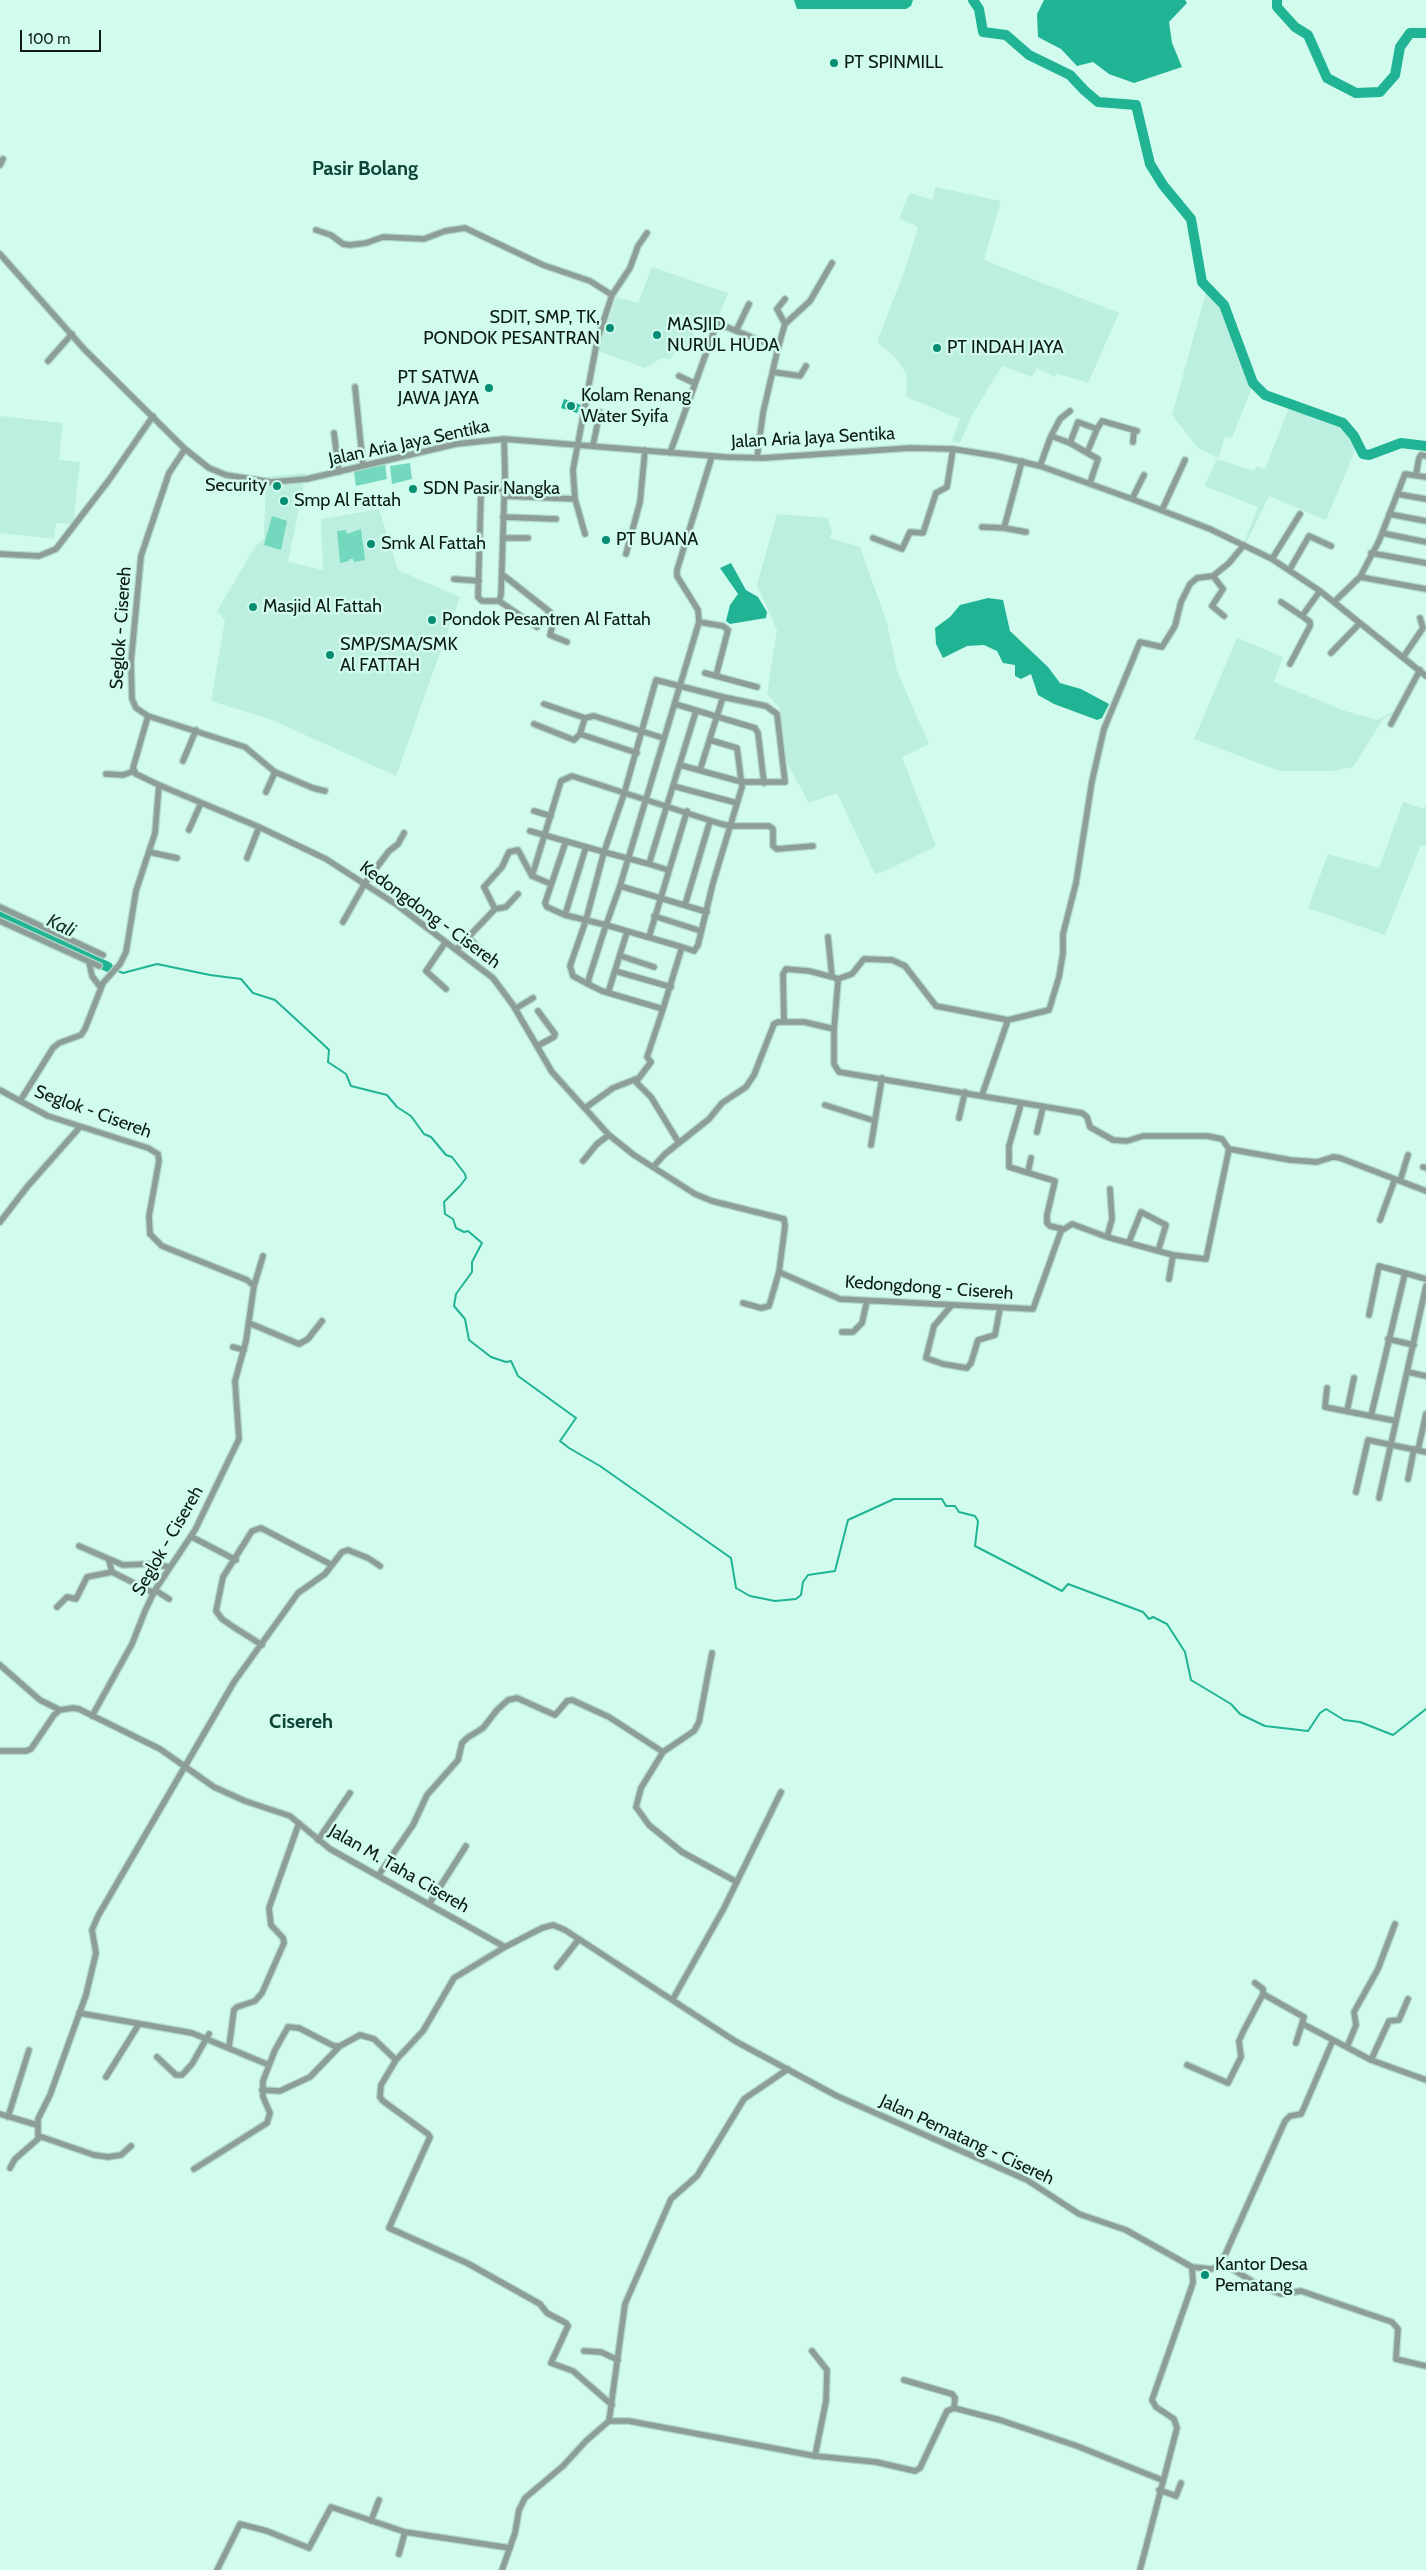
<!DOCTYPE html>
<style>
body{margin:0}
#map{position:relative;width:1426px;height:2570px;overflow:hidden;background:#d1fbed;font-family:Cabin,sans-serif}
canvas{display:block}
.scale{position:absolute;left:20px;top:30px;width:81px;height:22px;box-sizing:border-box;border:2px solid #0c1b17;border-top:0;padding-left:6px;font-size:15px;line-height:18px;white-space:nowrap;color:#0c1b17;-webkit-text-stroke:4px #d1fbed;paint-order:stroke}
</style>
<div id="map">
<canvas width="1426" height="2570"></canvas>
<div class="scale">100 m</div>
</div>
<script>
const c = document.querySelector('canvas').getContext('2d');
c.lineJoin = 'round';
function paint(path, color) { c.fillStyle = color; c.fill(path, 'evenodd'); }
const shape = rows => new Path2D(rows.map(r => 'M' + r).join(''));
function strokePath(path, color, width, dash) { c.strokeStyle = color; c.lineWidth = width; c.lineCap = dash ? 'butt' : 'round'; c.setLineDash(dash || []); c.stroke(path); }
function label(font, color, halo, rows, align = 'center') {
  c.font = font + ' Cabin,sans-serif'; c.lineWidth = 5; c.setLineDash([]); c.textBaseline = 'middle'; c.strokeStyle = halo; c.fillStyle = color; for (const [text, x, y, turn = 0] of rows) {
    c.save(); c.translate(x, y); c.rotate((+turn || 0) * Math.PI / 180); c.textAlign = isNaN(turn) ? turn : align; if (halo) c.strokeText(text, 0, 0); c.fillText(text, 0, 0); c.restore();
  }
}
const built = shape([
 [935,187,1001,201,984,260,1119,313,1088,383,1056,373,1055,377,1037,368,1032,377,1002,366,972,415,960,443,952,441,960,419,906,397,907,374,894,356,877,342,907,264,918,227,899,218,910,193,933,200],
 [652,267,728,293,715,326,699,321,687,351,676,350,671,359,661,358,645,368,598,351,616,297,638,303],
 [1206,292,1213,296,1222,306,1253,385,1232,438,1225,436,1219,458,1198,448,1172,415],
 [1290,405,1343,424,1356,440,1356,448,1326,520,1269,496,1247,541,1245,540,1258,507,1204,486,1217,459,1254,471,1256,466,1265,469],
 [0,416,63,423,59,460,80,462,73,524,56,523,54,539,0,533],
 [306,473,288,562,323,570,321,519,379,509,398,570,460,597,396,776,272,720,211,701,225,620,217,611,255,547,264,538,266,477],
 [777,514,828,518,832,533,829,538,860,547,887,623,897,671,929,744,902,757,936,846,883,872,875,874,837,793,809,803,787,763,780,709,767,694,777,630,757,585],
 [1237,638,1283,657,1274,682,1345,711,1377,720,1400,708,1420,667,1422,668,1403,708,1383,719,1353,767,1331,771,1280,771,1194,739],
 [1403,802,1424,809,1426,804,1426,846,1421,845,1385,935,1308,908,1328,854,1379,868]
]);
const green = shape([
 [410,463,412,479,392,484,390,466],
 [385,464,387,479,356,486,354,471],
 [272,516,287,521,281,550,264,545],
 [361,529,365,560,354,562,353,559,349,559,349,561,340,563,337,531,346,530,347,534]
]);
const water = shape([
 [794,0,913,0,911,6,906,9,797,9],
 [1044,0,1185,0,1187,3,1169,22,1172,43,1182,67,1134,83,1109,74,1093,62,1077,66,1061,49,1038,37,1037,14],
 [564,399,581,405,577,413,561,408],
 [731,563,746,590,758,597,767,612,766,618,730,624,726,621,730,605,738,594,720,568],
 [988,598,1003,600,1010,631,1048,667,1060,683,1081,689,1109,704,1102,718,1097,720,1054,704,1038,695,1031,674,1021,679,1015,676,1015,665,1003,663,997,651,984,645,967,646,943,658,936,644,935,628,950,617,960,605]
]);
const stream = shape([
 [108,967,123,973,157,964,210,975,241,979,253,993,275,1000,325,1046,329,1050,328,1062,346,1074,351,1086,387,1095,397,1107,411,1116,424,1134,431,1137,446,1155,452,1157,465,1174,466,1178,460,1186,444,1202,445,1214,453,1219,456,1228,464,1232,468,1231,482,1243,472,1262,472,1272,456,1294,454,1306,465,1319,469,1340,491,1357,506,1362,511,1361,518,1376,576,1418,560,1441,569,1448,600,1466,731,1558,736,1588,750,1596,775,1601,796,1599,801,1595,803,1582,808,1575,835,1571,848,1520,894,1499,942,1499,946,1506,955,1506,959,1512,975,1516,978,1521,975,1546,1062,1591,1068,1584,1143,1612,1149,1619,1153,1617,1167,1624,1185,1652,1191,1680,1231,1704,1240,1714,1265,1726,1308,1731,1320,1713,1326,1709,1344,1720,1360,1722,1393,1735,1426,1709]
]);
const river = shape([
 [973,0,979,9,983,32,1006,35,1029,55,1070,75,1084,90,1098,102,1136,105,1150,164,1163,185,1191,219,1202,282,1224,305,1253,383,1265,395,1343,423,1354,436,1363,454,1369,455,1401,443,1426,446],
 [1277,0,1277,7,1295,27,1308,35,1327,78,1356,93,1380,92,1395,75,1400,47,1410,33,1426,33],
 [0,916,108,967]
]);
const minor = shape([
 [0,165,3,159],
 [316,230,331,235,343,244,350,245,366,243,383,237,424,239,445,231,465,228,543,265,590,281,612,295,597,341,573,470,575,499,585,534],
 [0,254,85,350,185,449,209,468,226,475,271,482,307,479,456,444,504,439,725,457,763,458,910,448,953,449,997,456,1040,466,1132,499,1210,529,1272,559,1320,591,1426,676],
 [612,295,630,268,638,246,647,233],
 [785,324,810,301,832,263],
 [736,331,749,304],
 [778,348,785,324,777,309,785,299],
 [48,361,72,334],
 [773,372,800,376,806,366],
 [679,376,694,383],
 [355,387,363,466],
 [334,433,339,472],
 [1051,436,1060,419,1070,411],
 [504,439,505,473,501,595,499,601,482,601,478,597,481,493,485,488,504,489],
 [1133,442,1134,430],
 [1070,443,1078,422,1097,429,1102,421,1137,431],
 [593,445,600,412],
 [670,453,717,323,778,348,763,413,757,458],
 [1087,453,1097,429],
 [1040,466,1051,436,1070,443,1098,459,1090,483],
 [1416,475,1419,458,1421,455,1426,456],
 [1397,494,1426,499],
 [504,496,575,499],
 [1132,499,1144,475],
 [1162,510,1185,460],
 [1389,514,1426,521],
 [503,517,556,519],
 [982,527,1004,528,1022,461],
 [1004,528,1026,532],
 [1382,533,1426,542],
 [504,538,528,538],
 [873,538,902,549,910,532,923,533,936,493,947,487,953,449],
 [1371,553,1426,563],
 [0,554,39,556,56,549,109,480,153,416],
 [626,554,640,502,645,450],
 [1272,559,1300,514],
 [1290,569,1309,536,1331,546],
 [1213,576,1223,589,1212,606,1224,616],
 [1360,577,1426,589],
 [454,579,479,581],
 [499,601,537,627,550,612,503,575],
 [1281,602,1302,616],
 [1334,602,1360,577,1379,541,1405,474,1426,477],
 [550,612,554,620,550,635,567,642],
 [699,622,723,626,728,630,716,676],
 [1331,653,1359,624],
 [1404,656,1423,628,1420,618],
 [1290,664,1310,626,1310,622,1302,616,1320,591],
 [705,673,757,687],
 [544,704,585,718,580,734,637,753],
 [675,704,755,728,758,733,764,783],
 [696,711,649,864,604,852,624,794,656,680,723,697,700,770],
 [148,716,245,747,275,772,313,788,325,791],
 [585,718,594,716,663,738],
 [534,724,574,740,580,734],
 [1391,724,1420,670],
 [183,761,196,730],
 [680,765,742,782,785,782,777,714,766,706,723,697],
 [106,774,123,775,134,771],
 [159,785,259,827,326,859,397,905,493,978,513,1005,552,1072,609,1135,634,1155,695,1194,712,1201,784,1219,785,1226,779,1272,840,1299,1033,1309,1061,1231,1072,1224,1107,1237,1173,1255,1206,1259,1229,1149,1290,1160,1317,1162,1333,1157,1340,1158,1426,1191],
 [673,786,737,803],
 [266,792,275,772],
 [534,811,551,816],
 [189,830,201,803],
 [530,831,604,852,586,920,570,966,573,976,588,984],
 [566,841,545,903,547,907,565,915,606,925,682,947,663,1009,602,991,588,984,589,978,606,925,620,886,699,622,698,610,677,576,677,570,712,456],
 [149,852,177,858],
 [247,858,259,827],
 [649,864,668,870],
 [532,876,561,781,572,776,721,824,731,826,769,826,773,829,773,846,777,849,813,846],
 [620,886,707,912],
 [685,905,710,821],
 [0,907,103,955],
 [495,909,506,907,518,894],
 [565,915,586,847],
 [654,916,701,931],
 [0,921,99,966],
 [343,922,365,883,389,851,398,844,404,833],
 [468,937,485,954],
 [649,937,687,811],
 [828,937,832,977],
 [445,943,426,971,446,989],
 [682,947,694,951,698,945,713,883,742,787,737,748,710,740],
 [456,950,495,909,484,887,502,867,509,852,518,850,532,876,551,884],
 [621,956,654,967],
 [89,962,92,976,101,988],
 [615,971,671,987],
 [838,979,852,974,864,959,892,960,905,966,936,1006,1008,1020,1049,1010,1059,977,1063,953,1063,934,1076,883,1092,781,1104,729,1140,642,1162,647,1175,626,1181,602,1190,584,1197,578,1213,576,1229,563,1244,545],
 [608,993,627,932],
 [515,1009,533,998],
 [663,1009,647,1057,651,1062,636,1082,651,1097,679,1143],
 [784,1022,783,974,786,969,809,971,836,978,838,982,834,1029,834,1064,839,1072,1082,1113,1087,1117,1090,1127,1113,1140,1127,1141,1143,1136,1207,1136,1222,1139,1229,1149],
 [537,1046,554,1037,555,1034,538,1011],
 [0,1090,20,1101],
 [982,1095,1008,1020],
 [1021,1104,1009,1146,1009,1167,1055,1181,1047,1215,1047,1223,1050,1226,1063,1229],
 [825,1105,875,1121],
 [585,1108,613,1088,636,1079],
 [959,1118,965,1092],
 [1037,1132,1043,1107],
 [871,1145,882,1078],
 [583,1161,597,1144,609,1135],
 [653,1167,665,1154,709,1119,722,1103,746,1087,754,1075,774,1024,778,1022,804,1022,834,1029],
 [1423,1167,1426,1168],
 [1028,1172,1031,1158],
 [1400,1181,1408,1155],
 [1380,1220,1395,1179],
 [0,1222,27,1187,80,1127],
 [1107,1237,1112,1219,1110,1189],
 [1129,1242,1141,1212,1166,1225,1158,1251],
 [1405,1273,1426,1279],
 [1169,1279,1173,1255],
 [254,1286,263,1256],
 [743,1303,761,1308,769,1306,779,1272],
 [951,1306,934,1326,926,1358,943,1364,967,1368,971,1363,978,1340,995,1335,1000,1308],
 [1369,1315,1379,1266,1405,1273,1371,1416],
 [249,1323,299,1344,308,1339,322,1321],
 [842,1332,853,1332,862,1323,867,1301],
 [1388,1339,1414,1345],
 [233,1347,244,1350],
 [1408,1372,1426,1376],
 [1327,1388,1325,1407,1396,1421],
 [1347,1411,1354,1378],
 [1418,1450,1426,1414],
 [1408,1479,1414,1449],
 [1356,1492,1368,1440,1426,1452],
 [1379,1498,1426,1286],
 [192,1537,236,1560],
 [79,1546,123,1565,150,1564,170,1567],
 [112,1572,154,1593],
 [155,1590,169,1599],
 [57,1607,67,1597,76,1599,87,1577,112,1572,109,1561],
 [262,1645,232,1626,222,1619,216,1611,223,1577,252,1531,261,1528,332,1565],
 [712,1653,699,1722,694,1731,663,1752,641,1788,636,1807,649,1825,682,1852,737,1882],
 [0,1665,40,1700,60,1710],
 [92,1716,132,1644,145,1611,155,1590,195,1530,239,1439,235,1381,246,1341,254,1286,247,1280,162,1246,150,1234,149,1216,159,1161,158,1154,148,1148,48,1116,20,1101,53,1048,59,1043,81,1035,85,1029,103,983,120,964,126,952,136,891,155,833,159,785,136,774,133,768,148,716,136,708,132,699,131,662,141,556,169,473,185,449],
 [0,1751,26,1751,31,1749,54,1715,60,1710,73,1708,79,1709,160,1749,214,1787,245,1801,290,1816,330,1849,505,1947],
 [318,1840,350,1793],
 [378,1876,413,1825,427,1795,458,1760,462,1743,467,1738,483,1728,497,1710,508,1700,517,1698,555,1715,567,1701,572,1700,609,1717,663,1752],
 [429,1904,466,1846],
 [557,1967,579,1939],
 [1255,1983,1263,1989,1263,1994,1304,2017,1296,2043],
 [673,1999,724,1908,781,1792],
 [79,2013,192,2033,269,2065],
 [1303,2024,1371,2060,1426,2080],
 [229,2047,234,2010,237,2007,255,2001,262,1993,284,1943,283,1938,271,1925,269,1908,299,1823],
 [1347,2047,1356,2025,1354,2012,1378,1969,1395,1924],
 [157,2057,176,2075,182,2075,192,2064,209,2034],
 [1371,2060,1389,2021,1399,2020,1408,1999],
 [1187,2065,1228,2083,1241,2057,1239,2041,1243,2032,1263,1994],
 [106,2077,139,2024],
 [262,2090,280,2091,310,2077,340,2046,360,2035,374,2039,396,2060],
 [0,2114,37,2125],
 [8,2117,29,2050],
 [39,2136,94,2155,108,2157,121,2155,131,2146],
 [10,2168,15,2159,38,2139,38,2119,50,2095,86,1995,96,1953,92,1930,98,1916,234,1682,298,1593,325,1574,342,1552,348,1550,368,1558,380,1566],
 [194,2169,267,2123,270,2113,263,2097,263,2081,275,2050,288,2027,299,2028,334,2046,340,2046],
 [1221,2262,1258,2285,1281,2294,1301,2291,1392,2322,1398,2329,1396,2359,1426,2366],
 [1192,2267,1211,2269,1220,2266,1285,2121,1290,2116,1301,2114,1303,2110,1333,2040],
 [584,2351,601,2352,618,2360],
 [812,2351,827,2370,826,2401,815,2456],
 [904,2380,952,2394,955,2398,954,2408],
 [612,2405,573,2371,551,2363,568,2326,566,2323,547,2313,540,2304,467,2263,389,2228,430,2137,428,2134,383,2101,380,2097,381,2085,396,2060,423,2031,454,1978,505,1947,542,1928,553,1925,565,1930,735,2041,837,2096,1027,2180,1079,2214,1126,2230,1192,2267,1193,2283,1152,2400,1156,2407,1174,2419,1177,2428,1140,2570],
 [609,2421,629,2421,815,2456,876,2462,915,2471,920,2468,947,2411,954,2408,1000,2420,1077,2446,1162,2480],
 [1159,2490,1176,2496,1181,2483],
 [371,2521,379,2500],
 [399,2554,405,2532],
 [217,2570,240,2524,267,2531,309,2548,331,2507,405,2532,510,2548],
 [502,2570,515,2533,519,2510,525,2498,563,2466,586,2441,609,2421,625,2304,671,2199,697,2176,744,2099,788,2069]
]);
const markers = [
 [834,63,5,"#068d74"],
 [610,328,5,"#068d74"],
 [657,335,5,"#068d74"],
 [937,348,5,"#068d74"],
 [489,388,5,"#068d74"],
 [571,406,5,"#068d74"],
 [277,486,5,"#068d74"],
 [413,489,5,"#068d74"],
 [284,501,5,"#068d74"],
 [606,540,5,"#068d74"],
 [371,544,5,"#068d74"],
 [253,607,5,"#068d74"],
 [432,620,5,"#068d74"],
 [330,655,5,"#068d74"],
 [1205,2275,5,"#068d74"]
];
const poiNames = [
 ["PT SPINMILL",844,63],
 ["SDIT, SMP, TK,",600,318,"right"],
 ["PONDOK PESANTRAN",600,339,"right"],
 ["MASJID",667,325],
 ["NURUL HUDA",667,346],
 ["PT INDAH JAYA",947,348],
 ["PT SATWA",479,378,"right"],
 ["JAWA JAYA",479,399,"right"],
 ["Kolam Renang",581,396],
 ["Water Syifa",581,417],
 ["Security",267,486,"right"],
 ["SDN Pasir Nangka",423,489],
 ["Smp Al Fattah",294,501],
 ["PT BUANA",616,540],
 ["Smk Al Fattah",381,544],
 ["Masjid Al Fattah",263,607],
 ["Pondok Pesantren Al Fattah",442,620],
 ["SMP/SMA/SMK",340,645],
 ["Al FATTAH",340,666],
 ["Kantor Desa",1215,2265],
 ["Pematang",1215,2286]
];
const streetNames = [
 ["Jalan Aria Jaya Sentika",813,438,-3],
 ["Jalan Aria Jaya Sentika",409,443,-12],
 ["Seglok - Cisereh",121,628,-86],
 ["Kedongdong - Cisereh",430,915,36],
 ["Seglok - Cisereh",93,1112,20],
 ["Kedongdong - Cisereh",929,1288,4],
 ["Seglok - Cisereh",168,1541,-60],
 ["Jalan M. Taha Cisereh",399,1869,30],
 ["Jalan Pematang - Cisereh",967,2140,25]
];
const waterNames = [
 ["Kali",61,926,26]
];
const quarterNames = [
 ["Pasir Bolang",365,169],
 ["Cisereh",301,1722]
];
paint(built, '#bcefdf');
paint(green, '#73d8bd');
paint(water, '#20b495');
strokePath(stream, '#20b495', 2);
strokePath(river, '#20b495', 10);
strokePath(minor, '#b1d7cb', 8);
strokePath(minor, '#8d9e98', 5.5);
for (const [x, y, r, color] of markers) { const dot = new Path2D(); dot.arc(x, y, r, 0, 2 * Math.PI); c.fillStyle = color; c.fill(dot); strokePath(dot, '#d1fbed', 2); }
label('18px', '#0c1b17', '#d1fbed', poiNames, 'left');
label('18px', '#0c1b17', '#d1fbed', streetNames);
label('italic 19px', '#182e28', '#d1fbed', waterNames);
label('bold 20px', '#0e4539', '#d1fbed', quarterNames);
</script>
